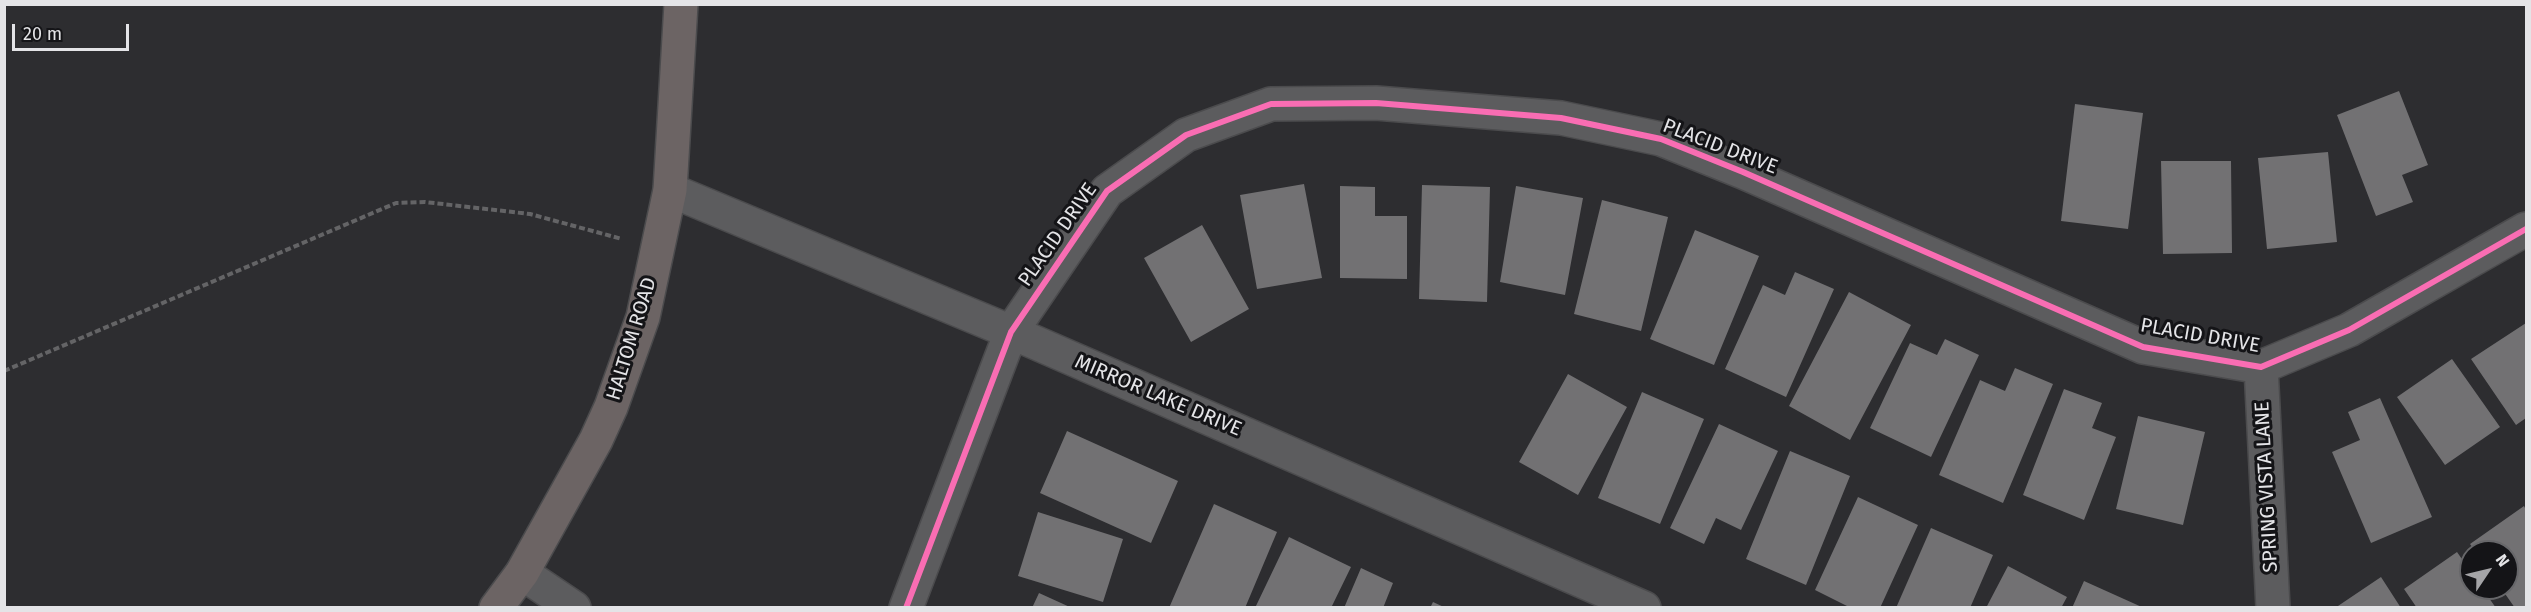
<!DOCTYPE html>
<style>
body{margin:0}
#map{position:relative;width:2531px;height:612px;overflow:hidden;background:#2d2d30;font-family:"Fira Sans",sans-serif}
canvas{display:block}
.frame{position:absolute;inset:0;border:6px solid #e4e4e7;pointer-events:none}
.north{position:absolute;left:2459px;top:540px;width:60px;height:60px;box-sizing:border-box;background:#141417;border:2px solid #67676a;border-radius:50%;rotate:55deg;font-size:16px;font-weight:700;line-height:24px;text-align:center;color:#e4e4e7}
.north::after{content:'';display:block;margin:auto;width:21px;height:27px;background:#a4a4a7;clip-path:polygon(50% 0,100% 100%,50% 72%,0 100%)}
.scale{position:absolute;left:12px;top:24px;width:117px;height:27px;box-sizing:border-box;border:3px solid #e4e4e7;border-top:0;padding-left:8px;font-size:18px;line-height:21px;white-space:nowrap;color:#e4e4e7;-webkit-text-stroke:4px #141417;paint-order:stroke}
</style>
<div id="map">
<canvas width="2531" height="612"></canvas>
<div class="frame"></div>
<div class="north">N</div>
<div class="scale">20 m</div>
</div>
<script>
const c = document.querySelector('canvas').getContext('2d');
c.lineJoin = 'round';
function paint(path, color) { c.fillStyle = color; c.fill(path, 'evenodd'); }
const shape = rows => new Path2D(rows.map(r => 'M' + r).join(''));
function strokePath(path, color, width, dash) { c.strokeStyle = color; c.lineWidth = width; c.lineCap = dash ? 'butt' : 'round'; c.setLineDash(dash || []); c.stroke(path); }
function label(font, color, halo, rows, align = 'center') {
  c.font = font + ' "Fira Sans",sans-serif'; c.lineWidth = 6; c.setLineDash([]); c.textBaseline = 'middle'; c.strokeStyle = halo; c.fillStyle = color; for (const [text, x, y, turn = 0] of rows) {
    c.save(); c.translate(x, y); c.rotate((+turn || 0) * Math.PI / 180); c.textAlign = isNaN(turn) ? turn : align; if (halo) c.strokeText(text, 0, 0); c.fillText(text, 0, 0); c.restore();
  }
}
const building = shape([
 [2399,91,2428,165,2402,175,2413,202,2376,216,2337,115],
 [2075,104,2143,113,2128,229,2061,221],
 [2328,152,2337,242,2267,249,2258,158],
 [2161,161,2231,161,2232,253,2163,254],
 [1304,184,1322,278,1257,289,1240,195],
 [1422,185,1490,187,1487,302,1419,299],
 [1340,186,1375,187,1375,216,1407,216,1407,279,1340,278],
 [1516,186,1583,198,1565,295,1500,282],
 [1602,200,1668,217,1641,331,1574,314],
 [1202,225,1249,309,1191,342,1144,258],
 [1695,230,1759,256,1714,365,1650,339],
 [1795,272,1834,289,1786,397,1725,369,1763,285,1785,295],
 [1849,292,1911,325,1850,440,1789,406],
 [2526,323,2526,418,2516,425,2471,359],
 [1945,339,1979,355,1931,457,1870,428,1910,343,1937,355],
 [2452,359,2500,427,2445,465,2397,397],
 [2015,368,2053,384,2003,503,1939,475,1980,380,2005,391],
 [1568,374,1627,407,1578,495,1519,462],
 [2064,389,2102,403,2092,428,2116,437,2084,520,2023,495],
 [1642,392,1704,419,1660,524,1598,498],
 [2380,398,2432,517,2371,543,2332,452,2360,440,2348,412],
 [2138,416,2205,432,2183,525,2116,509],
 [1719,424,1778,451,1741,530,1716,518,1704,544,1670,528],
 [1067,431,1178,481,1151,543,1040,493],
 [1790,451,1850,476,1806,585,1746,559],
 [1858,497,1918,525,1880,608,1851,608,1815,590],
 [1214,504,1277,532,1245,608,1169,608],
 [2524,506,2526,510,2526,608,2515,608,2501,588,2507,588,2507,552,2476,552,2470,544],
 [1038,512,1123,539,1103,602,1018,576],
 [1931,528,1993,555,1970,608,1896,608],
 [1289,537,1351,567,1331,608,1255,608],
 [2457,552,2471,572,2471,588,2482,588,2496,608,2417,608,2404,589],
 [2008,566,2067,597,2061,608,1986,608],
 [1361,568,1393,583,1383,608,1344,608],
 [2381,577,2401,608,2335,608],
 [2084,581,2144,608,2072,608],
 [1039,593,1072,608,1032,608],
 [1433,602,1446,608,1430,608]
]);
const path = shape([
 [4,371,396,203,425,202,530,214,622,239]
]);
const minor = shape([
 [670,190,1011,332,1644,608],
 [2261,367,2273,608],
 [522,573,574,608],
 [906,608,1011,332,1107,191,1186,135,1271,104,1376,103,1561,118,1661,139,1743,172,2143,347,2261,367,2349,330,2526,229]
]);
const major = shape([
 [496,608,522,573,596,440,611,407,643,317,670,190,681,4]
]);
const cycleway = shape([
 [906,608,1011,332,1107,191,1186,135,1271,104,1376,103,1561,118,1661,139,1743,172,2143,347,2261,367,2349,330,2526,229]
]);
const streetNames = [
 ["PLACID DRIVE",1720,147,21],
 ["PLACID DRIVE",1058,235,-55],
 ["PLACID DRIVE",2200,336,10],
 ["HALTOM ROAD",632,339,-73],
 ["MIRROR LAKE DRIVE",1158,396,23],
 ["SPRING VISTA LANE",2267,487,-93]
];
paint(building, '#727173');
strokePath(minor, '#4b4b4d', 36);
strokePath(major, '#4b4b4d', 36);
strokePath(path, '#646466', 4, [6, 3]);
strokePath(minor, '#5c5c5e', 33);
strokePath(major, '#6c6464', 33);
strokePath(cycleway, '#f96db3', 6);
label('20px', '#e4e4e7', '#141417', streetNames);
</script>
